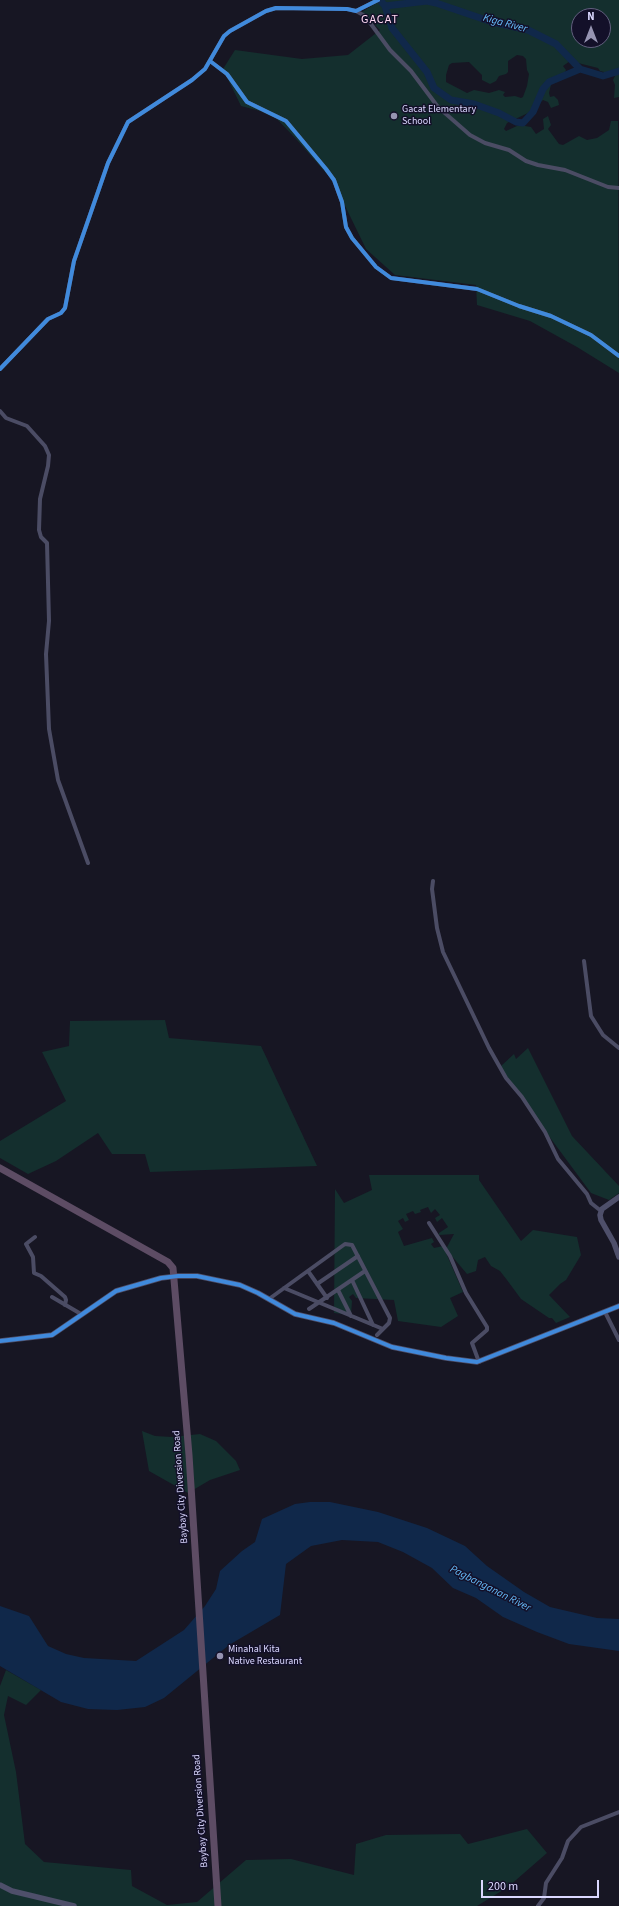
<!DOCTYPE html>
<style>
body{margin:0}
#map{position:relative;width:619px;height:1906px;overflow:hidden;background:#171623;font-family:"Source Sans 3",sans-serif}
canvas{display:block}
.north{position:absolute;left:571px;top:8px;width:40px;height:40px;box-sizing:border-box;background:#131029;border:1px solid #63607f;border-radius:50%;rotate:0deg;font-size:11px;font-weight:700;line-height:16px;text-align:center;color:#dbd8ff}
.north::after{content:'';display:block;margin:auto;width:14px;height:18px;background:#9694b2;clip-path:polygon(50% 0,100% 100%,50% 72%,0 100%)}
.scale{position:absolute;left:481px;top:1880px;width:118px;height:18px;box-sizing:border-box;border:2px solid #dbd8ff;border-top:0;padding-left:5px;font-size:12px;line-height:14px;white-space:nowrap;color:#dbd8ff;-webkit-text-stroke:3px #131029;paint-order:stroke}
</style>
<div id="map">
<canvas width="619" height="1906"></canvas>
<div class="north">N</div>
<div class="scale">200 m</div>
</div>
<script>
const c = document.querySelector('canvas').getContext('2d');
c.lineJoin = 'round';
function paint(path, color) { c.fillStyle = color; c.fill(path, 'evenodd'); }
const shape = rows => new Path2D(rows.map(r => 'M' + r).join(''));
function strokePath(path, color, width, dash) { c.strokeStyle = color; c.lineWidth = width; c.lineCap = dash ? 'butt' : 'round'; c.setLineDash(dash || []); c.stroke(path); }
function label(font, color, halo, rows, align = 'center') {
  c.font = font + ' "Source Sans 3",sans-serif'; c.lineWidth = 3; c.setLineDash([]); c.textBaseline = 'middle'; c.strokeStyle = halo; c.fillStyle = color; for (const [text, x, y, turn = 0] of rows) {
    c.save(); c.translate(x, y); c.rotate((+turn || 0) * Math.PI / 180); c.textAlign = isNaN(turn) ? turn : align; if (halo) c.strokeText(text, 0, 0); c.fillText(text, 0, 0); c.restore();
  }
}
const green = shape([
 [381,0,619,0,619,97,614,98,615,85,613,80,615,76,612,74,600,71,598,68,570,61,563,66,566,70,564,74,556,76,552,80,549,93,550,97,554,96,558,100,559,105,551,108,548,102,543,100,528,113,507,123,504,129,506,131,517,126,525,126,531,127,536,134,544,129,543,119,548,116,551,125,548,129,559,144,563,145,579,136,587,140,597,138,609,130,611,121,618,121,619,373,577,347,530,321,477,305,476,285,395,275,366,249,333,181,297,140,277,119,260,111,241,106,223,69,235,50,302,59,348,55,380,30,362,12],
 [579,16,603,16,603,40,579,40],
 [517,55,523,56,526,59,527,70,529,74,527,86,523,97,521,98,515,96,505,97,503,95,505,92,499,90,489,93,474,90,467,93,446,82,446,75,449,65,452,63,469,62,482,75,482,80,490,84,496,81,499,76,506,74,508,72,508,61],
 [165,1020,169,1038,261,1046,317,1166,150,1172,145,1154,112,1154,98,1133,56,1161,28,1174,0,1158,0,1141,66,1101,42,1052,69,1046,70,1021],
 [528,1048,572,1136,619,1186,619,1193,609,1200,591,1193,506,1078,501,1066,514,1054,516,1059],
 [369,1175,479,1175,479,1180,521,1241,533,1230,577,1237,581,1255,566,1280,560,1284,549,1295,570,1317,556,1323,552,1318,549,1318,521,1299,507,1280,500,1271,491,1266,485,1257,478,1260,476,1271,467,1274,446,1249,454,1234,439,1235,439,1233,448,1227,442,1218,437,1222,435,1218,440,1215,435,1209,431,1213,428,1207,420,1210,421,1212,415,1214,413,1211,406,1214,409,1220,405,1222,403,1218,398,1221,403,1229,398,1232,404,1246,432,1238,434,1242,431,1244,434,1248,443,1246,463,1292,450,1298,458,1316,441,1327,398,1321,394,1300,356,1298,353,1294,349,1297,352,1301,351,1315,334,1313,335,1189,344,1203,372,1190],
 [142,1431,155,1436,172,1437,200,1434,216,1441,236,1461,240,1470,210,1480,188,1493,149,1471],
 [6,1670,41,1690,26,1705,8,1696,4,1715,16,1772,25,1844,44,1862,131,1870,132,1886,167,1905,197,1902,246,1860,291,1859,354,1875,356,1844,386,1835,460,1834,468,1844,527,1829,547,1853,508,1887,477,1906,0,1906,0,1686]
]);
const water = shape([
 [310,1502,330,1502,378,1512,427,1528,465,1546,487,1566,524,1592,550,1607,597,1618,619,1619,619,1651,569,1644,537,1632,503,1617,476,1598,453,1588,432,1568,403,1552,378,1542,342,1540,311,1546,286,1564,280,1615,229,1645,164,1698,145,1707,117,1710,88,1709,61,1702,0,1666,0,1606,29,1616,48,1646,66,1654,84,1658,136,1661,184,1630,205,1606,216,1589,220,1571,242,1551,255,1542,262,1519,295,1504]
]);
const river = shape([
 [380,0,385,6,427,1,436,3,492,22,528,30,556,44,580,69,603,76,619,71],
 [385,6,392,28,427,72,434,88,451,100,474,104,499,113,516,122,523,123,533,112,543,89,549,82,580,69]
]);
const street = shape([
 [356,11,365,16,390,50,411,71,438,107,470,135,485,143,509,150,526,161,538,165,565,170,608,187,619,188],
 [210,61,227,74,247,102,286,121,326,169,334,180,342,202,346,227,352,238,376,267,391,278,477,289,519,306,551,316,591,335,619,356],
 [0,369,48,319,61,313,65,308,74,261,108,163,128,122,192,80,205,69,224,36,230,31,266,11,276,8,347,9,356,11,378,0],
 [0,411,6,418,27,426,45,446,49,455,48,466,40,499,39,530,41,537,47,543,49,621,46,654,49,729,58,780,88,863],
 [433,881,432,889,437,928,443,952,489,1048,506,1078,522,1097,545,1132,558,1159,587,1194,591,1203,601,1211],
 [584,961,591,1016,603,1035,619,1048],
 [429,1223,450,1256,466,1293,487,1327,487,1330,472,1343,479,1362],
 [35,1237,26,1244,33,1257,34,1273,41,1276,65,1297,66,1300,65,1305],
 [308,1271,327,1298],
 [352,1280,373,1325],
 [317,1284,358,1256],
 [284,1288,383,1329],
 [338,1290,351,1316],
 [52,1297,81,1314],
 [269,1299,345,1244,352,1245,390,1318,389,1323,377,1335],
 [309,1309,365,1271],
 [605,1312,619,1340],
 [538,1906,544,1898,546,1883,562,1858,568,1841,581,1827,619,1812]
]);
const secondary = shape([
 [619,1197,602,1209,600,1215,601,1220,614,1243,619,1257],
 [0,1341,52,1335,116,1291,161,1278,178,1276,197,1276,240,1285,258,1293,295,1314,334,1323,392,1347,446,1358,477,1362,619,1306],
 [0,1885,12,1891,74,1906]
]);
const highway = shape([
 [0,1168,168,1262,173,1268,189,1455,218,1906]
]);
const cycleway = shape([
 [210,61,227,74,247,102,286,121,326,169,334,180,342,202,346,227,352,238,376,267,391,278,477,289,519,306,551,316,591,335,619,356],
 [0,369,48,319,61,313,65,308,74,261,108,163,128,122,192,80,205,69,224,36,230,31,266,11,276,8,347,9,356,11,378,0],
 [0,1341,52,1335,116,1291,161,1278,178,1276,197,1276,240,1285,258,1293,295,1314,334,1323,392,1347,446,1358,477,1362,619,1306]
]);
const markers = [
 [394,116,4,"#9694b2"],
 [220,1656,4,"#9694b2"]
];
const poiNames = [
 ["Gacat Elementary",402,110],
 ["School",402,122],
 ["Minahal Kita",228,1650],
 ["Native Restaurant",228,1662]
];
const streetNames = [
 ["Baybay City Diversion Road",181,1487,-94],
 ["Baybay City Diversion Road",201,1811,-94]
];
const waterNames = [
 ["Kiga River",505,24,15],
 ["Pagbanganan River",490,1589,27]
];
const quarterNames = [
 ["GACAT",380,20]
];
paint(green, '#142f2e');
paint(water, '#10284a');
strokePath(river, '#10284a', 7);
strokePath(street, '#4b4c64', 4);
strokePath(secondary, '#4e4f6a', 5.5);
strokePath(highway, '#5d4c64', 7);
strokePath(cycleway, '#408adc', 4);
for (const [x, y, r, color] of markers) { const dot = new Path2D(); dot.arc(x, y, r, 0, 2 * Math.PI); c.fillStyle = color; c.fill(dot); strokePath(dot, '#131029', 1.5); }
label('10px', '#dbd8ff', '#131029', poiNames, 'left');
label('10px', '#dbd8ff', '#131029', streetNames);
label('italic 11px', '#67bffe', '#131029', waterNames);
c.letterSpacing = '1px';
label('12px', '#ffdaf3', '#131029', quarterNames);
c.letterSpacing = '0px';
</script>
